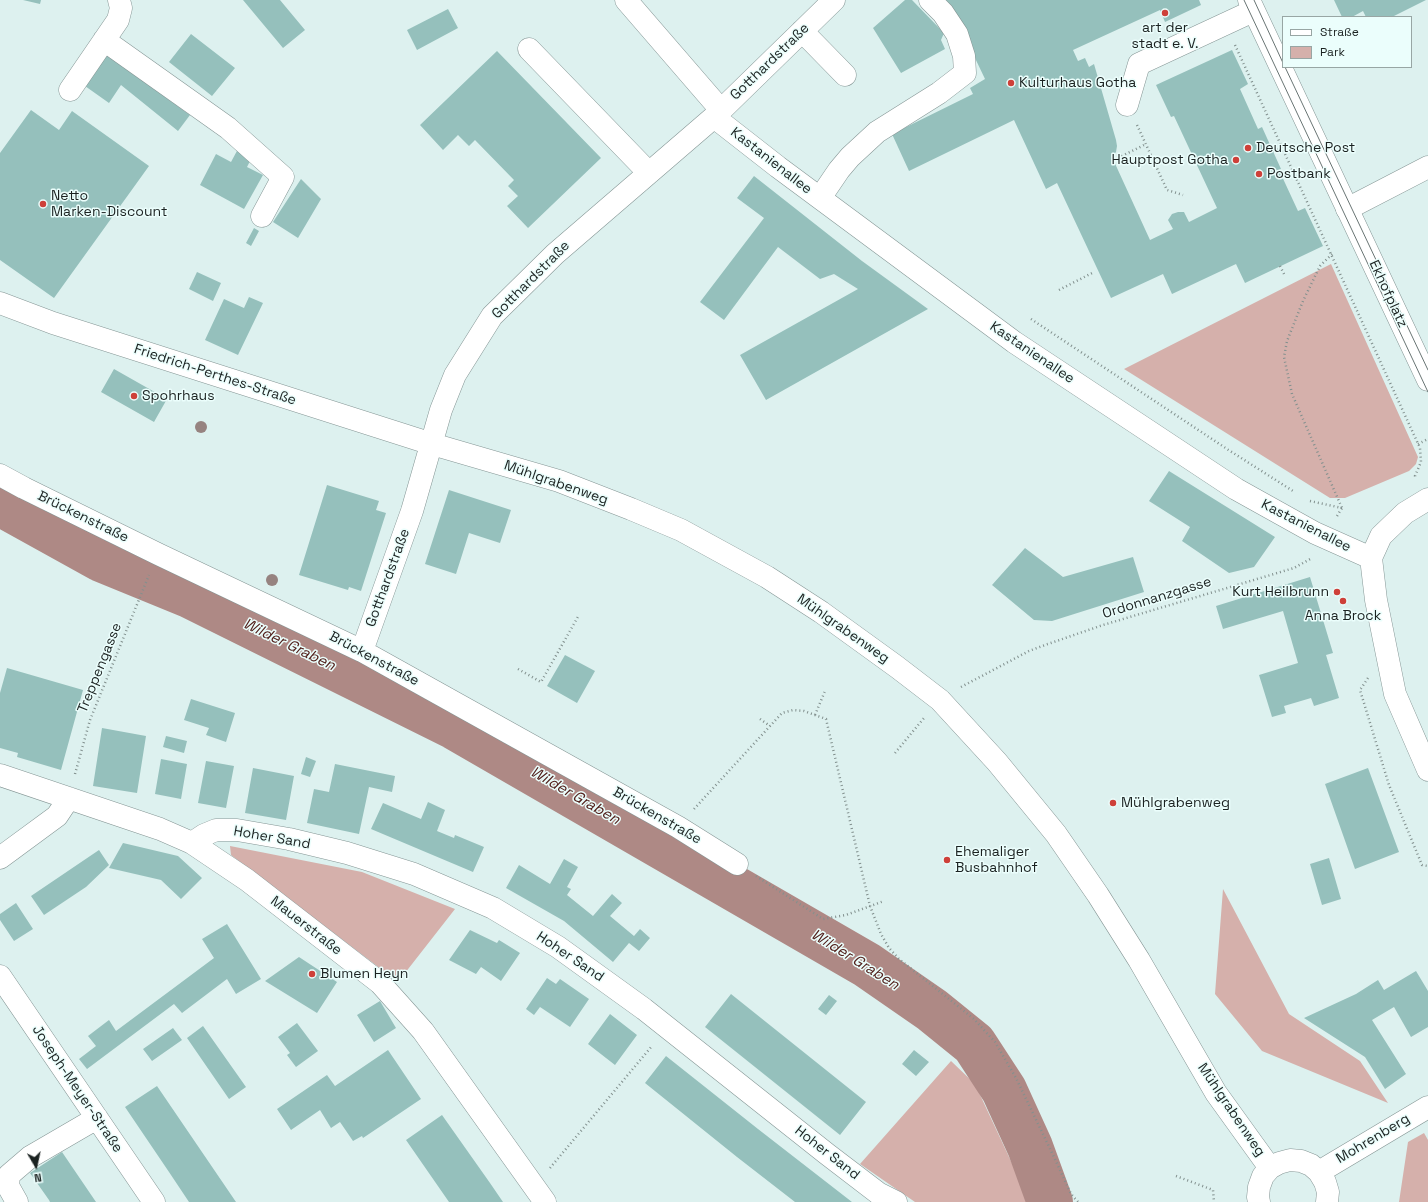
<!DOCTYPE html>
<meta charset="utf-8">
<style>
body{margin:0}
#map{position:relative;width:1428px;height:1202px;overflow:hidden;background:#ddf1ef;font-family:"Space Grotesk",sans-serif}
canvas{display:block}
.legend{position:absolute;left:1282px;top:16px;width:130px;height:52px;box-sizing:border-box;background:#ebfefc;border:1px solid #98a6a4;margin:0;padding:5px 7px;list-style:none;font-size:12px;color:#1b2221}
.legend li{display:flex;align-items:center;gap:8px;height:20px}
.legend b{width:20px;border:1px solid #98a6a4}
.north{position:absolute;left:16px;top:1146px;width:40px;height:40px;-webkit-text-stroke:3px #ebfefc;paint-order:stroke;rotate:171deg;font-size:11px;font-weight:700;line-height:16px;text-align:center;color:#1b2221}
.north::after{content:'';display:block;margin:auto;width:14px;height:18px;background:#1b2221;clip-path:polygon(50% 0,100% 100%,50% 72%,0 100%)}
</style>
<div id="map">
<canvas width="1428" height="1202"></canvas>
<ul class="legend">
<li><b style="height:5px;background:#fff"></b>Straße</li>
<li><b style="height:11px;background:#d5b0ab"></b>Park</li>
</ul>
<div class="north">N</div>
</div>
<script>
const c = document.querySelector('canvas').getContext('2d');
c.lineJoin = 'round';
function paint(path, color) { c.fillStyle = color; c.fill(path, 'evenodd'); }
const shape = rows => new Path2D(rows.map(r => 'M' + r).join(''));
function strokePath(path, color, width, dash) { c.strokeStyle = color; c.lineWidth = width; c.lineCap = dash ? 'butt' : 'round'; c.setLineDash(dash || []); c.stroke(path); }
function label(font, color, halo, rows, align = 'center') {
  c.font = font + ' "Space Grotesk",sans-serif'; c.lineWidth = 3; c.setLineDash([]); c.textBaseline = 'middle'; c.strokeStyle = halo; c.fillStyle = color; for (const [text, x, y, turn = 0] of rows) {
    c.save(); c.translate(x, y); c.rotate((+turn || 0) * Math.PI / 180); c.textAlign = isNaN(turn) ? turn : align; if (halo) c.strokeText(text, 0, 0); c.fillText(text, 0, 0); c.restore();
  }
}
const green = shape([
 [1331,264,1418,457,1416,464,1409,471,1345,498,1330,498,1124,369],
 [230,846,362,872,455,909,398,982,231,855],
 [1223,889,1289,1014,1360,1061,1388,1103,1262,1051,1215,994],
 [951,1061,975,1084,1030,1202,915,1202,860,1164],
 [1424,1133,1428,1140,1428,1202,1399,1202,1408,1142]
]);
const river = shape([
 [0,503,101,559,189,595,455,727,867,965,932,1010,974,1044,1004,1090,1030,1147,1050,1202]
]);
const building = shape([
 [23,0,41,0,40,4],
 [243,0,280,0,305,30,283,48],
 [905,0,912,0,944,33,941,40,945,49,901,73,873,28],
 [941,0,1199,0,1201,5,1165,22,1160,10,1073,50,1078,61,1085,58,1089,67,1094,64,1116,140,1117,146,1116,152,1112,157,1150,240,1173,229,1168,220,1172,214,1178,212,1184,212,1189,222,1217,208,1174,116,1171,117,1156,85,1232,50,1248,84,1240,89,1258,129,1262,127,1281,169,1279,170,1298,211,1305,208,1323,246,1245,283,1236,264,1172,294,1163,274,1111,298,1057,183,1046,189,1014,120,909,171,892,134,973,94,970,88,985,79,954,14],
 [1334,0,1426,0,1392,17,1366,17,1363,11,1352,17,1342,17],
 [448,9,458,28,417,50,407,30],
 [191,34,235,68,212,96,169,62],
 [497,51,601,158,528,228,507,206,518,196,508,186,514,180,475,140,469,146,458,135,443,150,420,125],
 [107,55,190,115,178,131,121,85,109,103,85,86],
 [31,110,59,130,72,111,149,166,54,298,0,260,0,153],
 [238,149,252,157,247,167,263,175,244,209,200,185,216,154,231,162],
 [754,176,862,261,928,309,766,400,740,355,858,289,834,274,820,279,778,247,724,320,700,302,764,218,737,198],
 [301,179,321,199,298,238,273,222],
 [254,228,259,231,251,246,246,243],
 [197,272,221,283,213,301,189,289],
 [249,297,263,303,238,355,205,340,224,299,244,308],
 [114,369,167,399,154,422,101,392],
 [1169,471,1275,537,1254,567,1229,573,1182,541,1190,527,1149,501],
 [327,485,379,501,376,510,386,513,361,591,349,587,348,590,299,575],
 [449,490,511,510,500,543,469,533,456,574,425,564],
 [1025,548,1063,577,1133,557,1144,592,1052,621,1034,620,992,585],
 [1310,577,1333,653,1326,655,1339,698,1314,706,1311,698,1284,706,1286,713,1272,717,1259,675,1298,663,1283,611,1223,629,1216,606],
 [565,655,595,671,577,703,547,686],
 [7,668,83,690,61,770,17,757,18,753,0,748,0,693],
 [191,699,235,713,226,742,206,735,209,728,184,720],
 [102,728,146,736,137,793,93,786],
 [166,736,187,741,184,753,163,747],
 [306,757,316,761,310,777,301,774],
 [161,759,187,764,181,799,155,794],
 [206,761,234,766,226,808,198,803],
 [335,764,395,776,392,792,369,787,359,834,307,823,314,789,329,792],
 [253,768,294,776,286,820,245,813],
 [1368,768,1399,852,1355,869,1325,784],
 [428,802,445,810,437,831,454,838,455,835,484,847,473,872,371,829,383,803,421,819],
 [123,843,178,856,202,878,181,899,161,880,109,868],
 [99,850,109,865,86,887,44,915,31,896],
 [1329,858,1341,899,1322,905,1310,864],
 [564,859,578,867,567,887,571,889,567,895,593,916,612,894,622,903,610,916,634,936,640,929,650,938,639,951,629,943,613,962,564,921,506,888,519,865,550,884],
 [16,903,33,929,14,941,0,920,0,914],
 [227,924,261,979,236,994,227,979,182,1013,174,1004,87,1069,79,1059,96,1046,88,1036,109,1020,116,1031,214,958,202,939],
 [470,930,497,943,499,940,520,953,501,981,481,967,476,974,449,960],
 [299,957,337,982,317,1013,265,981],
 [1416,971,1428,991,1428,1027,1411,1037,1394,1007,1372,1020,1406,1074,1385,1089,1365,1057,1304,1018,1356,994,1378,980,1384,990],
 [547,978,556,984,560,979,589,999,570,1027,540,1007,534,1015,526,1009],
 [731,994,866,1102,840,1135,705,1027],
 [829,995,837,1001,826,1015,818,1009],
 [380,1001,396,1028,374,1042,357,1015],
 [610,1014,637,1035,615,1065,588,1044],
 [297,1023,318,1051,296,1067,287,1055,290,1053,278,1037],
 [203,1026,246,1087,229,1099,187,1038],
 [173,1028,182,1040,152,1061,143,1049],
 [388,1050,421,1099,363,1138,362,1136,353,1141,340,1122,331,1128,320,1110,291,1130,277,1109,327,1075,335,1086],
 [914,1050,929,1062,916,1076,902,1064],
 [666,1056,758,1129,852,1202,795,1202,737,1157,645,1083],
 [157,1086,236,1202,189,1202,169,1172,125,1107],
 [442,1115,490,1183,503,1202,449,1202,406,1140],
 [62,1152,96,1202,50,1202,49,1200,30,1173]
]);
const path = shape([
 [1235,45,1420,448,1421,462,1415,476,1416,478],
 [1137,125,1167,190,1183,195],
 [1273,151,1282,147],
 [1118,158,1146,144],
 [1332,254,1320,266,1303,301,1287,341,1284,357,1292,394,1342,508],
 [1280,266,1285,276],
 [1059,290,1094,272],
 [1031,319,1227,449,1293,491],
 [1418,444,1428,439],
 [1310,501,1342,508],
 [1337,516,1342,508],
 [518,669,541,682,579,615],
 [1368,678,1360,690,1389,785,1422,865,1428,866],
 [961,687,1029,651,1045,645,1103,625,1294,568,1312,558],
 [815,715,825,691],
 [760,719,770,726],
 [895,753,924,718],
 [75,774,90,720,149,575],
 [694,809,782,713,793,710,804,711,826,719,870,906,881,934,889,948,899,959,974,1019,995,1042,1016,1078,1054,1157,1071,1194,1078,1202],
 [756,876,823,919,846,915,884,901],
 [550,1168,652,1046],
 [1176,1176,1213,1190,1214,1202]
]);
const minor = shape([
 [626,0,721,110],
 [802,31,845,75],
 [104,40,228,128,283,177,262,216],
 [529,49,649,173],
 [70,90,118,20,121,8,119,0],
 [1127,105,1139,64,1253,11],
 [714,117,778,167,1014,342,1236,489,1315,533,1371,558],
 [820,198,839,170,850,157,877,132,939,93,965,73,964,56,957,34,943,13,930,0],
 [1347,209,1428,167],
 [0,303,53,323,432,444,559,481,631,509,681,530,767,577,821,612,897,667,940,700,997,762,1056,834,1098,895,1139,960,1216,1093,1270,1168],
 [0,475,24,488,158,554,362,651,678,827,737,864],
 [1371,558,1376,600,1395,694,1428,770],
 [1371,558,1381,536,1405,513,1428,499],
 [362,651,412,511,441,410,455,375,492,316,555,254,714,117,834,0],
 [0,775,160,829,192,843,247,880,380,983,423,1031,545,1202],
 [192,843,204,835,216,830,237,830,289,839,347,853,414,874,493,908,558,947,644,1009,827,1154,878,1193,896,1202],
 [0,858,57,816,69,798],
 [0,976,154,1202],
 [1319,1172,1428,1107],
 [17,1202,8,1186,9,1175,30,1157,97,1118],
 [1259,1202,1258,1197,1259,1187,1263,1176,1270,1168,1279,1163,1290,1160,1301,1161,1311,1165,1319,1172,1325,1182,1328,1192,1327,1202]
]);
const major = shape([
 [1249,0,1428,380]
]);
const tram = shape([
 [1244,0,1428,392],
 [1254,0,1283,63],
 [1285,67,1428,370]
]);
const trees = [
 [201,427],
 [272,580]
];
const markers = [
 [1165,13,4,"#ce4039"],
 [1011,83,4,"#ce4039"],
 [1248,148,4,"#ce4039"],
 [1236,160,4,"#ce4039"],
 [1259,174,4,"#ce4039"],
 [43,204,4,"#ce4039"],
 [134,396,4,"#ce4039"],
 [1337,592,4,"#ce4039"],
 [1343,601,4,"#ce4039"],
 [1113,803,4,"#ce4039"],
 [947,860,4,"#ce4039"],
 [312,974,4,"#ce4039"]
];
const poiNames = [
 ["art der",1165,28,"center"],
 ["stadt e. V.",1165,44,"center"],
 ["Kulturhaus Gotha",1019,83],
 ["Deutsche Post",1256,148],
 ["Hauptpost Gotha",1228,160,"right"],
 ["Postbank",1267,174],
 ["Netto",51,196],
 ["Marken-Discount",51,212],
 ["Spohrhaus",142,396],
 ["Kurt Heilbrunn",1329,592,"right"],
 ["Anna Brock",1343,616,"center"],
 ["Mühlgrabenweg",1121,803],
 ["Ehemaliger",955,852],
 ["Busbahnhof",955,868],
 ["Blumen Heyn",320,974]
];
const streetNames = [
 ["Gotthardstraße",770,62,-44],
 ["Kastanienallee",771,161,38],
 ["Gotthardstraße",531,280,-45],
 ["Ekhofplatz",1388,294,65],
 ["Kastanienallee",1032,353,34],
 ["Friedrich-Perthes-Straße",215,375,18],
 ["Mühlgrabenweg",556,483,19],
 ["Brückenstraße",83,517,26],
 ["Kastanienallee",1306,526,27],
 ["Gotthardstraße",388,578,-70],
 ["Ordonnanzgasse",1157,598,-17],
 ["Mühlgrabenweg",843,629,35],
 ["Brückenstraße",374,659,28],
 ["Treppengasse",100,668,-68],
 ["Brückenstraße",657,816,30],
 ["Hoher Sand",272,838,10],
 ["Mauerstraße",306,926,38],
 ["Hoher Sand",570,957,34],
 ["Joseph-Meyer-Straße",77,1089,56],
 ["Mühlgrabenweg",1231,1110,56],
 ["Mohrenberg",1373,1139,-31],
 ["Hoher Sand",827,1153,38]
];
const waterNames = [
 ["Wilder Graben",289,645,26],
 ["Wilder Graben",575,796,30],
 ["Wilder Graben",855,960,32]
];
paint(green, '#d5b0ab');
strokePath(river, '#ae8985', 46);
paint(building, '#95c0bc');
strokePath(minor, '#859695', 23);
strokePath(major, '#859695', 23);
strokePath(path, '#82908e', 2.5, [1, 3]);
strokePath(minor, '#fff', 22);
strokePath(major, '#fff', 22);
strokePath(tram, '#697574', 1);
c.fillStyle = '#968380';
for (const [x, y] of trees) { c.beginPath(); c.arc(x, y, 6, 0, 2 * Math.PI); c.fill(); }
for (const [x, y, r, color] of markers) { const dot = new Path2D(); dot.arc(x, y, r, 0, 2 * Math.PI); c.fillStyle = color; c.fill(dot); strokePath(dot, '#ebfefc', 1.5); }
label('14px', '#1b2221', '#ebfefc', poiNames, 'left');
label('14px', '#1b2221', '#ebfefc', streetNames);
label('italic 15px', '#52201c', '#ebfefc', waterNames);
</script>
